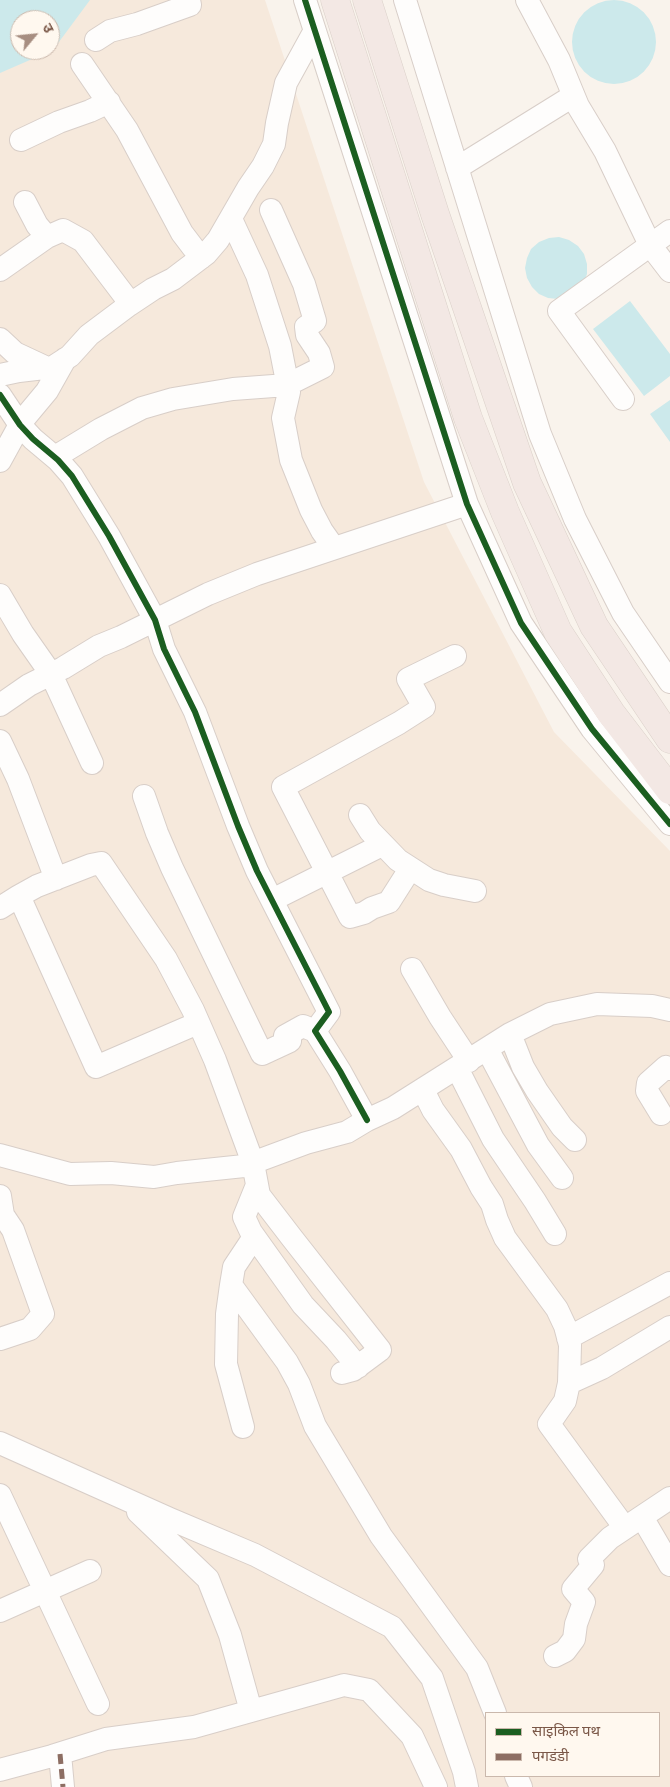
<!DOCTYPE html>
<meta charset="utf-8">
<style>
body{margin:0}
#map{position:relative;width:670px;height:1787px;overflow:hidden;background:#f9f3ec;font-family:"Source Sans 3","Noto Sans Devanagari",sans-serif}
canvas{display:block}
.legend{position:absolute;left:485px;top:1712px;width:175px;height:65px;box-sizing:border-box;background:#fff8ef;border:1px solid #cab8ac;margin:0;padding:6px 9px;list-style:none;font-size:15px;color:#7b5848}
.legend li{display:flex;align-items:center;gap:10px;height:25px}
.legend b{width:25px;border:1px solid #cab8ac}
.north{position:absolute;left:10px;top:10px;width:50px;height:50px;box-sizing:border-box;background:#fff8ef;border:1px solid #cab8ac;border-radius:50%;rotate:62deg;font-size:14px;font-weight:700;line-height:20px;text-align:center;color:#7b5848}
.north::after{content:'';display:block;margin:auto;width:18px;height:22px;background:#a78e81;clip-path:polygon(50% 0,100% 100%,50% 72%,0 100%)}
</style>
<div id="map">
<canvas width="670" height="1787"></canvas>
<ul class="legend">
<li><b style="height:6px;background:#1b5e20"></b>साइकिल पथ</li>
<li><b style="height:6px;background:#8d6e63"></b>पगडंडी</li>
</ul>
<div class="north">उ</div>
</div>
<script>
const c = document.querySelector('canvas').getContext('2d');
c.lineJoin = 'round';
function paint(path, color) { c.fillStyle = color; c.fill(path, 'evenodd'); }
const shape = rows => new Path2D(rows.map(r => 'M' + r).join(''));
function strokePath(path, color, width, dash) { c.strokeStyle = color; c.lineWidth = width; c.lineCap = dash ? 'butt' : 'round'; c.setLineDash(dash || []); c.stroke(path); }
const residential = shape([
 [0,0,265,0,424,482,554,732,670,851,670,1787,0,1787],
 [20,20,50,20,50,50,20,50],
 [486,1713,659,1713,659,1776,486,1776]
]);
const water = shape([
 '572 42a42 42 0 1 1 84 0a42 42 0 1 1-84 0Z',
 [0,0,90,0,53,50,0,73],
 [20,20,50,20,50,50,20,50],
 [559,237,569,240,578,246,584,254,587,264,587,274,583,284,558,299,548,298,539,294,532,287,527,278,525,268,527,258,531,249,539,242,549,238],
 [630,301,670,354,670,376,644,396,593,329],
 [670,400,670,442,650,414]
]);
const minor = shape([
 [305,0,467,504,521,623,592,729,670,824],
 [405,0,540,434,575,519,623,613,670,682],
 [527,0,559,60,578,106,605,151,650,245,670,271],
 [96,40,110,31,137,24,190,5,189,0],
 [82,64,127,130,182,233,201,258],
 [21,140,59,122,90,111,109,102],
 [457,168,573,96],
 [25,202,37,225,47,237],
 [231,219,257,275,280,346,289,392,283,418,291,460,311,510,322,531,334,548],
 [0,270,47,237,63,230,83,241,130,303],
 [0,339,15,353,45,367],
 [0,375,19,371,53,367,70,356,89,335,129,305,153,289,173,279,206,254,218,240,248,188,263,166,274,144,277,123,286,83,314,32],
 [0,395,20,425,33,439,58,460,72,476,109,536,155,620,164,649,195,712,238,826,257,871,329,1012,315,1031,340,1071,367,1120],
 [623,399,559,311,670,231],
 [55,457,101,429,142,408,173,399,233,389,287,385,323,367,319,353,307,335,306,327,315,321,304,284,271,210],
 [0,461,22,421,47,391,65,359],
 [0,595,23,634,51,674,92,763],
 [0,705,29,685,63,668,99,646,121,637,208,594,257,574,467,504],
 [0,741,18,779,56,879],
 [144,796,157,833,172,868,262,1054,290,1041,285,1036,303,1026,315,1031],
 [360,815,370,831,398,860,429,880,444,885,475,891],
 [410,869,389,902,372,908,364,913,350,917,283,787,399,723,424,707,408,679,455,656],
 [19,896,37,886,91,865,101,863,166,959,193,1010,215,1060,253,1163,259,1195,292,1238,380,1350,353,1370,342,1373],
 [272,900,382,845],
 [0,908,19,896,96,1067,198,1023],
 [412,969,440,1017,469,1061],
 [510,1034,523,1067,537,1091,562,1127,575,1140],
 [487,1049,538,1145,562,1178],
 [457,1068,493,1139,535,1201,555,1234],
 [423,1090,433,1110,461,1149,481,1187,492,1204,497,1220,505,1238,557,1309,565,1326,570,1345,569,1383,565,1401,549,1424,625,1528],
 [661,1114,647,1091,648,1083,666,1067,670,1069],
 [0,1155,70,1174,111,1173,154,1177,177,1173,244,1166,306,1143,347,1132,367,1120,393,1108,510,1034,550,1014,597,1004,652,1006,670,1010],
 [257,1185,244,1217,251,1232,303,1305,336,1340,358,1367],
 [0,1196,3,1215,13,1230,43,1314,30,1329,0,1339],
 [254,1237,234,1267,231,1285,287,1362,299,1384,315,1426,381,1536,477,1668,495,1713],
 [231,1285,227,1314,226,1364,243,1427],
 [568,1338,670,1283],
 [569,1383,602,1368,670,1327],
 [0,1443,170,1519,255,1555,392,1627,432,1678,464,1772,467,1787],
 [0,1495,98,1704],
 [138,1512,208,1579,230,1635,251,1711],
 [642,1517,670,1565],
 [0,1611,90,1571],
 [555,1656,565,1651,574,1639,576,1624,584,1602,573,1589,593,1565,589,1559,610,1538,670,1498],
 [60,1754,63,1787],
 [0,1770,52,1756,106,1739,194,1727,344,1685,369,1690,412,1736,436,1787],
 [516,1776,521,1787]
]);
const highway = shape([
 [335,0,468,418,505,512,558,632,611,713,670,790],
 [367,0,435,214,527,483,594,626,670,739]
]);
const quiet = shape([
 [60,1754,63,1787]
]);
const cycleway = shape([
 [305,0,467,504,521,623,592,729,670,824],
 [0,395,20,425,33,439,58,460,72,476,109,536,155,620,164,649,195,712,238,826,257,871,329,1012,315,1031,340,1071,367,1120]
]);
paint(residential, '#f6e9dc');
paint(water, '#cce9eb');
strokePath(minor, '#d8cec8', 24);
strokePath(highway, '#dad0c9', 29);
strokePath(minor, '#fefdfc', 22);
strokePath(highway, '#f3e8e4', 28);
strokePath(quiet, '#8d6e63', 5, [10, 5]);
strokePath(cycleway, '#1b5e20', 6);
</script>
